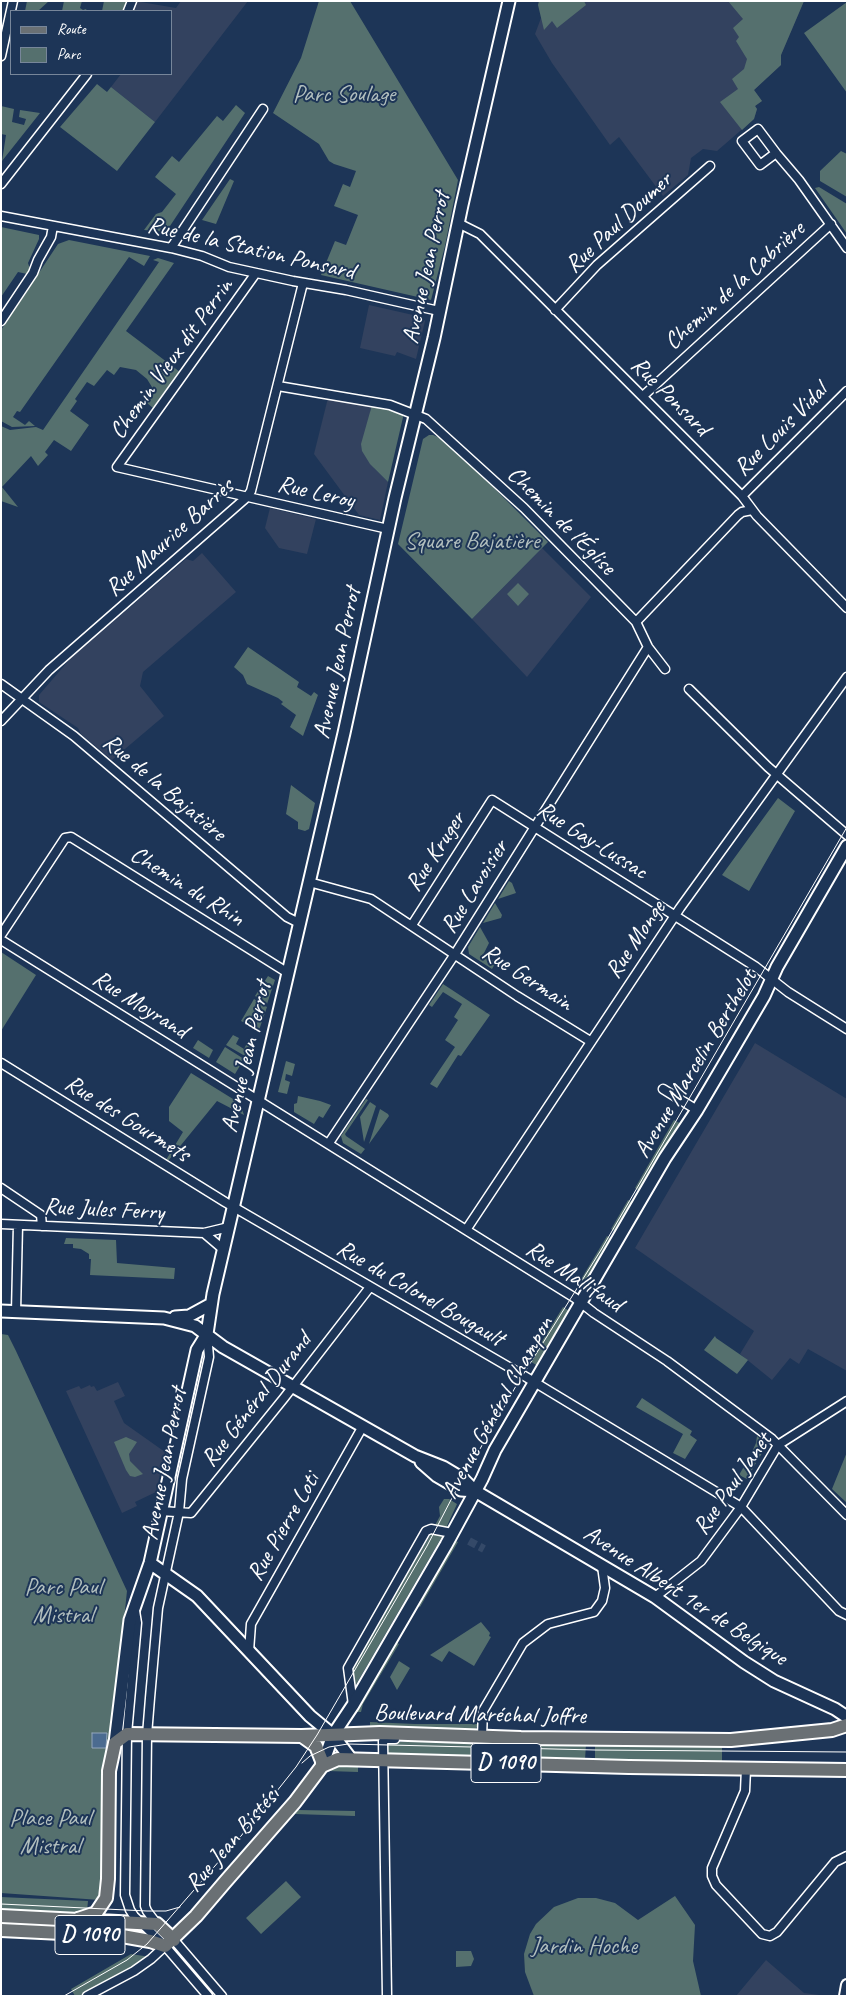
<!DOCTYPE html>
<meta charset="utf-8">
<style>
body{margin:0}
#map{position:relative;width:848px;height:1997px;overflow:hidden;background:#1d3557;font-family:Caveat,sans-serif}
canvas{display:block}
.frame{position:absolute;inset:0;border:2px solid #fff;pointer-events:none}
.legend{position:absolute;left:10px;top:10px;width:162px;height:65px;box-sizing:border-box;background:#1d3557;border:1px solid #77869a;margin:0;padding:6px 9px;list-style:none;font-size:15px;color:#fff}
.legend li{display:flex;align-items:center;gap:10px;height:25px}
.legend b{width:25px;border:1px solid #77869a}
</style>
<div id="map">
<canvas width="848" height="1997"></canvas>
<div class="frame"></div>
<ul class="legend">
<li><b style="height:6px;background:#6a7074"></b>Route</li>
<li><b style="height:14px;background:#55706e"></b>Parc</li>
</ul>
</div>
<script>
const c = document.querySelector('canvas').getContext('2d');
c.lineJoin = 'round';
function paint(path, color) { c.fillStyle = color; c.fill(path, 'evenodd'); }
const shape = rows => new Path2D(rows.map(r => 'M' + r).join(''));
function strokePath(path, color, width, dash) { c.strokeStyle = color; c.lineWidth = width; c.lineCap = dash ? 'butt' : 'round'; c.setLineDash(dash || []); c.stroke(path); }
function label(font, color, halo, rows, align = 'center') {
  c.font = font + ' Caveat,sans-serif'; c.lineWidth = 4; c.setLineDash([]); c.textBaseline = 'middle'; c.strokeStyle = halo; c.fillStyle = color; for (const [text, x, y, turn = 0] of rows) {
    c.save(); c.translate(x, y); c.rotate((+turn || 0) * Math.PI / 180); c.textAlign = isNaN(turn) ? turn : align; if (halo) c.strokeText(text, 0, 0); c.fillText(text, 0, 0); c.restore();
  }
}
const built = shape([
 [135,1,176,8,181,1,248,1,155,122,111,87,121,74,171,74,171,11,134,11],
 [539,1,804,1,781,55,781,65,754,90,762,101,755,106,757,109,754,119,717,151,703,149,691,158,688,175,663,196,619,137,610,145,552,63,535,34,541,18],
 [369,305,422,317,425,321,416,359,397,352,395,356,360,348],
 [328,398,372,405,370,412,374,468,388,482,380,520,359,515,314,454],
 [270,508,316,519,307,554,279,548,265,528],
 [542,548,591,597,527,677,472,619],
 [202,553,236,592,143,672,140,686,164,716,112,760,81,734,78,728,39,702,39,695,70,659,129,608,186,559,193,561],
 [755,1043,847,1099,847,1371,808,1349,799,1364,790,1358,772,1380,740,1354,754,1331,635,1248],
 [118,1382,125,1396,114,1401,124,1423,165,1452,156,1492,135,1502,137,1506,122,1513,66,1391,79,1386,81,1389,90,1385,91,1387,94,1386,97,1391],
 [766,1960,804,1993,827,1996,736,1996]
]);
const green = shape([
 [27,1,49,1,38,11,25,11],
 [64,1,82,1,80,8,83,10,86,9,87,11,62,11],
 [104,1,124,1,129,2,126,11,102,11],
 [319,1,350,1,458,180,445,246,431,300,321,275,335,241,346,245,358,215,334,206,343,184,350,187,356,171,334,164,329,161,319,144,273,113,301,58],
 [539,1,584,1,586,5,557,28,552,21,544,30,538,5],
 [728,1,804,1,781,55,781,65,754,90,762,101,755,106,757,109,754,119,742,130,720,102,738,89,732,79,744,69,747,59,736,41,739,37,733,28,743,19],
 [847,2,847,93,804,33],
 [97,84,107,92,111,87,155,122,117,171,60,127],
 [236,105,245,113,166,232,144,230,156,214,162,212,176,194,155,177,172,156,179,162,217,116,223,121],
 [1,106,14,109,12,122,24,125,26,119,19,117,20,110,40,113,2,161,6,135,1,134],
 [841,151,847,154,847,197,820,181,820,171],
 [230,179,234,181,216,224,202,220],
 [819,187,847,204,847,234,815,188],
 [1,227,39,235,39,239,28,263,30,269,27,274,18,272,1,297],
 [69,240,150,256,144,266,129,257,20,412,17,411,13,417,25,425,29,421,35,426,12,427,1,421,1,330,58,244],
 [158,258,174,263,126,331,180,372,153,408,147,403,155,392,147,379,136,370,120,367,114,375,107,370,94,386,87,382,75,399,77,401,70,411,89,425,71,451,54,440,45,452,48,455,38,466,31,456,2,487,18,507,1,501,1,426,10,430,36,427,43,430,159,262,153,260],
 [372,405,404,413,388,482,370,464,362,451,361,444],
 [429,435,433,435,447,441,548,542,472,619,398,544,423,439],
 [518,583,529,594,518,606,507,594],
 [248,647,299,682,297,687,311,696,314,692,318,695,303,736,290,727,296,715,281,704,283,702,278,698,247,684,243,675,234,667],
 [291,785,315,803,309,829,305,831,298,829,298,822,286,814],
 [778,798,795,811,749,891,722,875],
 [509,881,512,883,516,893,498,899],
 [495,903,502,915,501,918,483,923],
 [480,927,489,943,483,955,496,962,492,969,469,954,468,947],
 [1,952,36,975,1,1031],
 [268,976,275,980,267,1004,255,996],
 [443,984,490,1015,461,1056,458,1055,437,1088,430,1084,455,1047,445,1040,458,1020,454,1017,462,1004,443,992,432,1007,429,1005],
 [254,999,267,1007,259,1030,241,1021],
 [233,1035,239,1038,236,1044,244,1049,247,1043,251,1046,245,1056,226,1045],
 [198,1040,213,1050,209,1058,193,1048],
 [225,1047,244,1059,235,1074,216,1062],
 [286,1061,295,1064,292,1076,286,1074,285,1080,290,1082,287,1094,278,1092],
 [191,1073,233,1099,241,1106,244,1115,217,1101,168,1161,166,1160,183,1132,169,1121,169,1107],
 [298,1096,320,1101,331,1105,323,1118,319,1116,314,1124,294,1112,294,1104,297,1103],
 [366,1099,368,1100,345,1134,346,1136,365,1149,361,1154,343,1143,341,1136],
 [370,1102,376,1106,364,1142,360,1117],
 [380,1109,388,1114,389,1116,369,1144],
 [674,1120,683,1125,642,1193,635,1188],
 [628,1200,635,1204,618,1233,611,1229],
 [607,1236,614,1240,587,1286,580,1281],
 [66,1238,116,1240,117,1263,175,1268,174,1279,90,1275,91,1259,89,1259,89,1254,81,1249,73,1248,73,1244,64,1244],
 [563,1307,571,1312,539,1367,530,1361],
 [1,1334,8,1335,16,1351,127,1591,111,1743,105,1876,100,1900,1,1893],
 [715,1336,716,1338,748,1360,737,1374,704,1350],
 [642,1398,692,1431,690,1435,697,1440,685,1459,673,1453,683,1434,636,1407],
 [757,1436,761,1440,765,1448,758,1460,752,1452,756,1443],
 [126,1437,137,1442,129,1454,130,1461,143,1474,135,1477,130,1476,126,1470,114,1442],
 [847,1452,847,1503,832,1489],
 [749,1458,756,1463,747,1479,739,1475],
 [444,1499,449,1499,457,1504,446,1528,434,1527,440,1516,439,1507],
 [431,1534,443,1535,354,1688,351,1670],
 [453,1540,458,1542,420,1607,415,1604],
 [481,1622,490,1633,489,1636,491,1637,474,1666,449,1651,442,1662,430,1655],
 [393,1641,399,1644,363,1704,361,1712,352,1712],
 [399,1661,410,1668,397,1690,390,1677],
 [370,1722,415,1724,479,1724,474,1731,370,1728],
 [426,1740,586,1744,585,1760,390,1755,387,1752,387,1744,389,1742,414,1742],
 [595,1744,722,1746,722,1761,595,1760],
 [338,1765,358,1765,358,1772,328,1771],
 [298,1810,355,1811,355,1816,295,1814],
 [286,1881,301,1897,261,1934,246,1918],
 [675,1896,695,1925,693,1961,701,1996,534,1996,525,1972,524,1954,530,1934,536,1924,554,1907,578,1898,596,1898,615,1903,638,1920],
 [1,1897,88,1901,87,1911,70,1914,1,1912],
 [456,1951,471,1951,474,1959,471,1966,456,1967],
 [131,1954,150,1957,82,1996,75,1996,71,1989]
]);
const water = shape([
 [92,1733,107,1733,106,1748,92,1748,92,1733]
]);
const minorTunnel = shape([
 [469,1541,484,1549]
]);
const minor = shape([
 [128,11,132,1],
 [1,56,13,1],
 [758,129,776,153,760,165,742,141,758,129],
 [776,153,799,180,847,248],
 [1,184,87,74],
 [1,216,171,248,202,256,229,267,293,281,346,290,439,311],
 [458,223,480,234,742,496,757,516,847,608],
 [171,248,263,109],
 [256,273,117,467,388,529],
 [555,310,597,265,710,166],
 [1,321,33,273,38,260,51,237,53,226],
 [278,386,390,405,426,419,524,508,636,622,648,647,665,669],
 [643,396,831,224],
 [742,496,847,391],
 [636,622,738,515,742,512,752,510],
 [1,684,74,736,287,917,299,923],
 [689,689,768,767,847,835],
 [1,721,49,670,247,497,251,491,303,283],
 [309,882,371,899,517,996,590,1041],
 [412,925,492,800,756,967,788,992,847,1029],
 [1,935,65,838,71,837,288,973],
 [1,940,575,1298,594,1313,667,1361,772,1439,847,1515],
 [1,1063,225,1202,526,1377,741,1507,839,1611,847,1615],
 [663,1089,697,1110],
 [329,1143,455,954,648,647],
 [1,1188,41,1215,42,1226],
 [1,1224,204,1233,229,1227],
 [466,1230,680,908,847,677],
 [204,1233,224,1250],
 [16,1312,18,1225],
 [161,1511,191,1513,284,1398,370,1287],
 [655,1597,701,1561,741,1507,778,1445,847,1401],
 [135,1611,137,1623,127,1734,125,1895,130,1910,134,1916,165,1946,208,1996],
 [249,1651,251,1624,363,1426],
 [353,1705,348,1668,426,1531,431,1529,452,1533],
 [482,1736,483,1711,523,1643,548,1624,594,1612,602,1601,605,1588,602,1566],
 [746,1769,745,1791,712,1868,712,1876,716,1885,762,1934,770,1936,777,1932,835,1862,847,1856],
 [157,1924,147,1911,145,1906,147,1735,150,1698,158,1608,179,1512,182,1479,209,1357,207,1334],
 [174,1940,222,1996],
 [87,1996,134,1971,151,1959,165,1946],
 [387,1996,383,1741,387,1739,395,1739]
]);
const tertiary = shape([
 [845,1996,847,1985]
]);
const secondary = shape([
 [1,1311,164,1318,195,1326,223,1347,415,1456,443,1467,463,1479,475,1491,655,1597,744,1662,774,1681,835,1709,847,1717],
 [175,1317,189,1316,211,1304],
 [421,1462,437,1476,461,1490,475,1491],
 [150,1563,197,1596,310,1716,333,1735,351,1759],
 [115,1743,130,1620,150,1563,197,1350,207,1334,213,1294,344,733,395,498,434,338,462,205,509,1],
 [322,1766,333,1735,353,1705,446,1545,482,1479,495,1450,665,1158,697,1110,723,1066,764,996,777,967,847,846]
]);
const primary = shape([
 [302,1736,316,1746,322,1761,322,1766],
 [1,1916,157,1924,174,1940],
 [78,1919,96,1913,106,1898,108,1879,109,1771,115,1743,127,1734,302,1736,380,1733,521,1738,731,1740,832,1730,847,1725],
 [1,1930,122,1936,150,1941,165,1946,196,1916,225,1882,295,1802,322,1766,338,1759,629,1767,847,1770]
]);
const tram = shape([
 [302,1763,310,1756,329,1747,348,1744,595,1750,847,1752],
 [1,1904,147,1911,166,1911,180,1907],
 [64,1996,127,1960,147,1944,241,1836,296,1767,317,1735,427,1546,453,1496,516,1386,601,1250,847,827]
]);
const shields = [
 [506,1763,70],
 [90,1935,70]
];
const shieldNames = [
 ["D 1090",506,1763],
 ["D 1090",90,1935]
];
const parkNames = [
 ["Parc Soulage",344,95],
 ["Square Bajatière",472,542],
 ["Parc Paul",63,1588],
 ["Mistral",63,1616],
 ["Place Paul",50,1819],
 ["Mistral",50,1847],
 ["Jardin Hoche",584,1947]
];
const streetNames = [
 ["Rue Paul Doumer",619,223,-43],
 ["Rue de la Station Ponsard",251,249,13],
 ["Avenue Jean Perrot",427,268,-78],
 ["Chemin de la Cabrière",735,286,-42],
 ["Chemin Vieux dit Perrin",172,359,-54],
 ["Rue Ponsard",670,397,45],
 ["Rue Louis Vidal",781,430,-45],
 ["Rue Leroy",316,493,13],
 ["Chemin de l'Église",561,521,45],
 ["Rue Maurice Barrès",170,538,-42],
 ["Avenue Jean Perrot",338,663,-78],
 ["Rue de la Bajatière",164,788,40],
 ["Rue Gay-Lussac",592,841,32],
 ["Rue Kruger",436,852,-57],
 ["Chemin du Rhin",187,887,32],
 ["Rue Lavoisier",475,887,-58],
 ["Rue Monge",636,940,-56],
 ["Rue Germain",527,978,33],
 ["Rue Moyrand",140,1005,32],
 ["Avenue Jean Perrot",247,1057,-77],
 ["Avenue Marcelin Berthelot",696,1064,-59],
 ["Rue des Gourmets",127,1119,32],
 ["Rue Jules Ferry",104,1210,3],
 ["Rue Mallifaud",574,1277,33],
 ["Rue du Colonel Bougault",420,1294,30],
 ["Rue Général Durand",257,1400,-52],
 ["Avenue Général Champon",498,1408,-61],
 ["Avenue Jean Perrot",165,1464,-79],
 ["Rue Paul Janet",733,1484,-55],
 ["Rue Pierre Loti",284,1527,-60],
 ["Avenue Albert 1er de Belgique",685,1596,33],
 ["Boulevard Maréchal Joffre",480,1715,1],
 ["Rue Jean Bistési",233,1840,-49]
];
paint(built, '#33425f');
paint(green, '#55706e');
paint(water, '#4b6b90');
strokePath(water, '#93a6bc', 1);
strokePath(minorTunnel, '#344968', 8, [8, 4]);
strokePath(minor, '#fff', 11);
strokePath(tertiary, '#fff', 14);
strokePath(secondary, '#fff', 15);
strokePath(primary, '#fff', 16);
strokePath(minor, '#1d3557', 8);
strokePath(tertiary, '#1d3557', 10);
strokePath(secondary, '#1d3557', 11);
strokePath(primary, '#6a7074', 12);
strokePath(tram, '#fff', 1);
for (const [x, y, w] of shields) { const box = new Path2D(); box.roundRect(x - w / 2, y - 19.5, w, 39, 4); c.fillStyle = '#1d3557'; c.fill(box); strokePath(box, '#fff', 1); }
label('bold 22px', '#fff', null, shieldNames);
label('24px', '#b2bfbe', '#1d3557', parkNames);
label('24px', '#fff', '#1d3557', streetNames);
</script>
